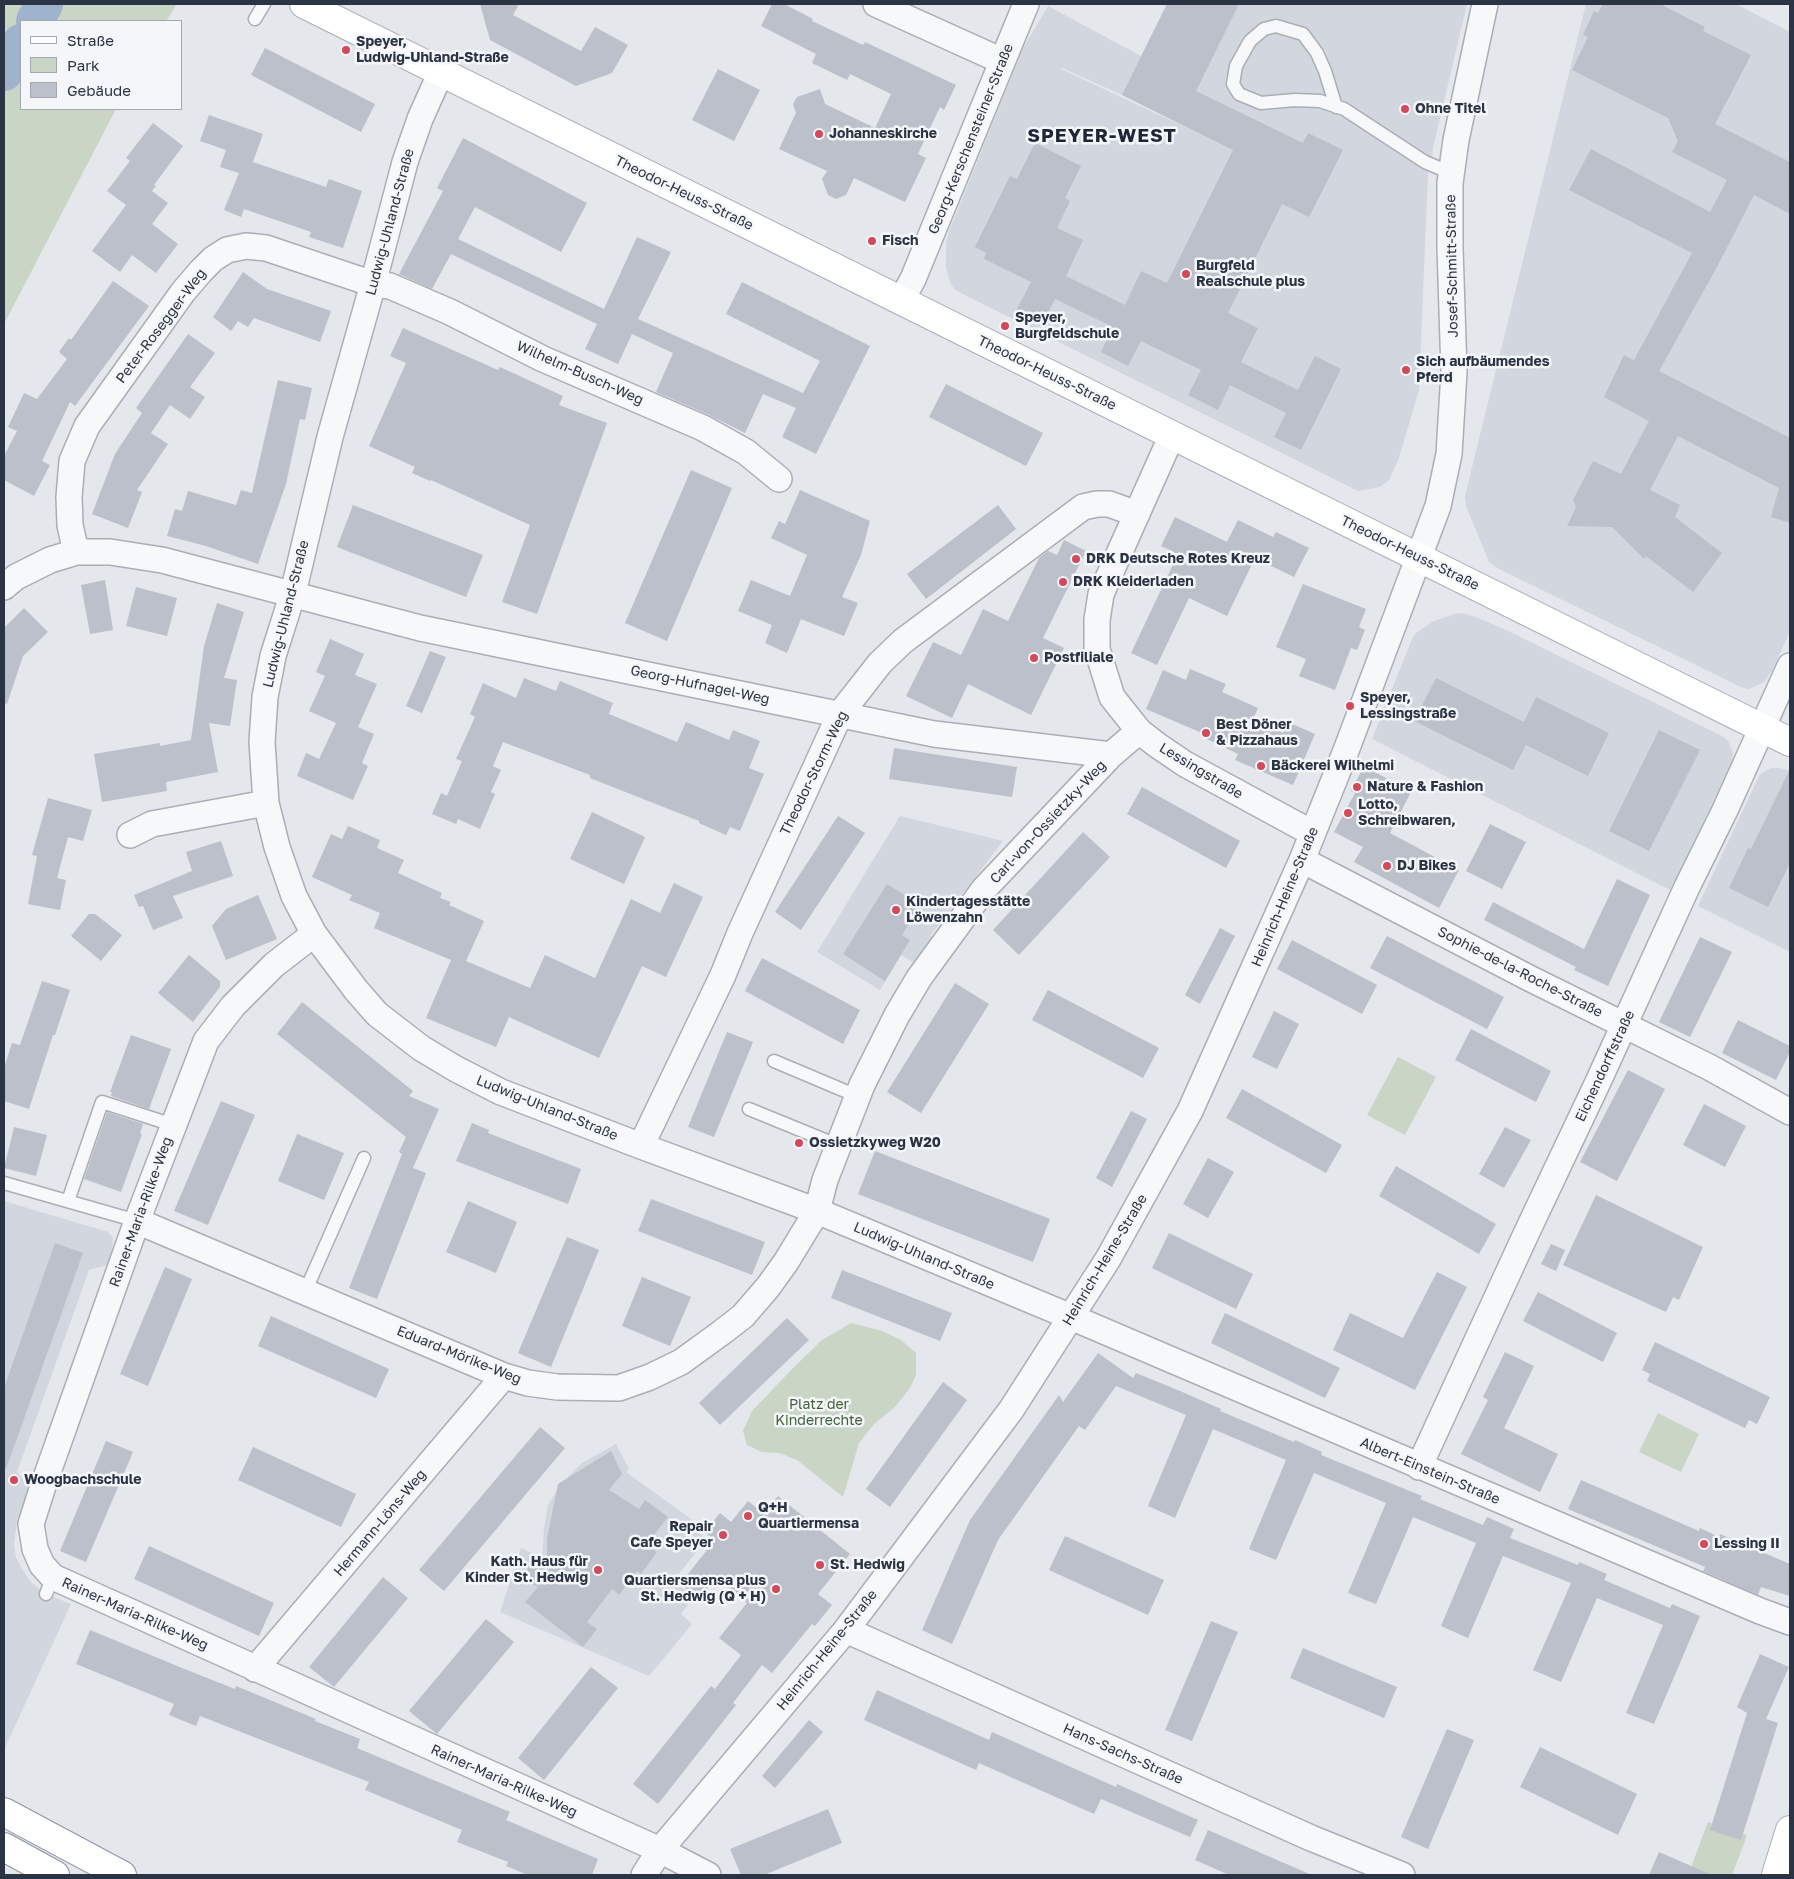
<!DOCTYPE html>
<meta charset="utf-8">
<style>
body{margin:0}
#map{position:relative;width:1794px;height:1879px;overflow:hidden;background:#e4e7ec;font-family:"Golos Text",sans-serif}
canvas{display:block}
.frame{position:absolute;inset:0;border:5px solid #2b3445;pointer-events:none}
.legend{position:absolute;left:20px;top:20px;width:162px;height:90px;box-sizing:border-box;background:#f4f6f9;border:1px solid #a4a8b1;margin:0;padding:6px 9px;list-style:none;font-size:15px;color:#2b3445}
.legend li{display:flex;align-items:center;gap:10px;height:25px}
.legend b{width:25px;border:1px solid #a4a8b1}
</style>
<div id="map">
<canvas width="1794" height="1879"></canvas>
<div class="frame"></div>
<ul class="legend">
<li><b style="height:6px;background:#fff"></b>Straße</li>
<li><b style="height:14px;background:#c9d6c5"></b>Park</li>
<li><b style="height:14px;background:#bbc0ca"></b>Gebäude</li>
</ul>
</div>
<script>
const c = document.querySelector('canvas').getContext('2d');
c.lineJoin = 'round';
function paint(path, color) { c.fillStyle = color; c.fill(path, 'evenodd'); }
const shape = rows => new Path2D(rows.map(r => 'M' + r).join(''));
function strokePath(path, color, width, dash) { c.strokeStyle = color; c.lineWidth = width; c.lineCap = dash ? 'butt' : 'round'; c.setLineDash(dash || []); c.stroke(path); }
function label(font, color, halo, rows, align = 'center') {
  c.font = font + ' "Golos Text",sans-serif'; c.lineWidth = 5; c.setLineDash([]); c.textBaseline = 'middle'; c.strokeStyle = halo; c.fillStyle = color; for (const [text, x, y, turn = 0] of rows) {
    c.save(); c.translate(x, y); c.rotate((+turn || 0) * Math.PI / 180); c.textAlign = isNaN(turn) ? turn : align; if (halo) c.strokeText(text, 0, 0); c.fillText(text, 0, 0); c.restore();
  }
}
const built = shape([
 [1167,4,1467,4,1433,148,1432,166,1428,175,1419,390,1399,458,1389,480,1380,487,1358,491,963,294,954,289,950,282,946,267,946,242,950,229,1022,50,1048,6,1141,56],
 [1062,68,1122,95,1198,133,1061,69],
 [1586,4,1736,4,1790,32,1790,631,1772,671,1764,682,1749,689,1741,687,1497,568,1489,562,1466,506,1465,496],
 [1462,613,1476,617,1506,630,1722,736,1728,741,1733,753,1732,763,1670,890,1372,739,1412,639,1416,633,1434,621,1455,614],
 [1771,768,1780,768,1790,771,1790,952,1698,906,1760,774],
 [900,816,1003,841,930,936,937,940,919,966,901,955,880,990,817,952],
 [4,1201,108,1232,113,1238,111,1264,89,1270,17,1472,30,1488,17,1520,14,1545,16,1557,22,1569,31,1582,46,1594,71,1604,4,1750],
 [616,1444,629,1469,626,1472,698,1524,694,1529,707,1539,673,1581,694,1597,681,1614,692,1624,649,1676,500,1612,521,1548,542,1558,544,1529,548,1505,562,1483,582,1463]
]);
const green = shape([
 [4,4,177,4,166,21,21,21,21,109,116,109,4,324],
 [1398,1057,1436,1077,1405,1135,1367,1115],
 [851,1323,882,1331,901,1340,916,1353,916,1375,910,1388,895,1407,874,1424,859,1443,843,1497,797,1460,779,1453,762,1452,747,1445,743,1431,752,1411,795,1366,822,1340],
 [1658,1413,1699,1434,1681,1472,1639,1452],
 [1708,1822,1747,1835,1732,1875,1688,1875]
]);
const river = shape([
 [35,21,44,4],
 [4,72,21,43]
]);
const building = shape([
 [480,4,519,4,513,15,581,51,595,27,628,45,612,73,576,86,490,40],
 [772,4,784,4,813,19,812,21,863,45,865,42,956,85,944,110,940,107,918,154,926,158,905,202,854,178,846,195,836,199,828,195,822,179,827,171,779,149,796,113,793,104,797,97,820,89,825,104,875,128,891,94,850,74,847,80,812,63,816,54,761,26],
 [1167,4,1239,4,1196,91,1303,143,1308,133,1343,150,1309,217,1282,204,1228,313,1258,328,1241,362,1298,390,1315,356,1341,369,1301,450,1274,437,1286,413,1230,385,1218,410,1188,395,1201,370,1141,341,1128,366,1101,352,1113,327,1055,299,1042,324,1016,311,1031,282,984,259,986,253,975,247,1010,176,1017,179,1035,143,1081,166,1065,198,1070,201,1057,228,1083,240,1066,276,1125,305,1141,271,1167,283,1233,150,1122,95],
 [1603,4,1660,4,1705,27,1703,31,1751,55,1715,124,1790,162,1790,214,1754,195,1717,267,1659,371,1790,438,1790,523,1771,517,1779,488,1678,436,1650,490,1680,505,1675,517,1722,553,1693,592,1646,556,1644,559,1612,527,1567,526,1576,507,1573,500,1593,461,1621,474,1649,421,1604,397,1624,355,1634,360,1692,253,1569,190,1591,149,1710,212,1727,180,1672,152,1678,141,1668,118,1572,70,1588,37,1583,35,1594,11,1598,13],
 [265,48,375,104,361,132,251,75],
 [718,69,760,90,734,141,692,120],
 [209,115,263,134,253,162,326,187,329,179,362,191,343,248,309,237,311,232,244,209,241,217,224,210,239,173,220,167,226,150,200,141],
 [153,123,183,146,154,185,156,186,152,191,168,203,152,224,178,244,156,273,132,255,120,272,92,251,126,205,107,191,130,161,126,158],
 [463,138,587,203,561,252,475,207,458,239,604,309,637,237,671,252,638,319,803,393,820,361,726,314,742,282,870,346,816,454,782,437,796,408,763,394,745,433,709,415,656,392,673,353,632,334,618,364,585,349,597,324,451,254,432,289,399,274,443,191,437,188],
 [243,272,267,289,331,311,320,342,254,318,248,327,238,321,231,331,213,317],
 [113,281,149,306,75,406,70,402,42,461,50,465,34,496,4,480,4,456,17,431,8,427,24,393,37,399,67,359,59,352,69,338,71,340],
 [403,328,498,370,500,367,524,378,563,396,559,405,607,423,537,614,502,602,530,525,431,480,430,481,412,473,415,467,369,446,406,363,390,356],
 [188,334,215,353,190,387,205,397,190,419,170,405,151,433,168,444,137,490,142,492,128,528,92,514,115,454,142,413,136,408],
 [278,380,312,388,305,420,300,419,286,484,258,564,206,546,167,536,175,509,182,511,188,491,236,505,241,490,252,493],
 [946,384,1043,433,1026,466,929,417],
 [691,470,732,488,667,641,625,623],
 [800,490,870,521,861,555,842,597,858,603,844,636,801,619,787,653,765,643,772,625,738,611,751,580,790,596,807,555,771,538,779,521,785,524],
 [353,505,483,555,466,597,337,547],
 [998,505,1016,529,926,599,907,574],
 [1175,517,1227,542,1238,520,1273,537,1276,532,1309,548,1294,577,1255,558,1227,616,1189,598,1157,665,1131,653,1178,554,1161,546],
 [1064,540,1086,551,1043,638,1064,648,1031,715,968,684,952,718,906,696,933,642,961,655,983,609,1008,621,1039,558,1048,551,1057,555],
 [105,580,113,630,90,634,81,585],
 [1303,584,1366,609,1359,627,1365,630,1357,650,1351,648,1335,690,1299,676,1306,659,1276,647],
 [136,587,177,598,167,636,126,626],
 [217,603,244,612,224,678,237,680,230,726,209,723,218,772,166,782,167,791,102,802,94,754,160,743,160,746,191,740,204,646],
 [24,608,48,632,23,656,7,704,4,703,4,628],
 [330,639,364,654,355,675,377,684,358,727,374,734,362,763,368,766,353,800,297,776,306,753,319,759,336,723,309,711,325,676,316,672],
 [430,651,446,657,422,713,406,706],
 [1190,669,1226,684,1222,692,1258,708,1253,719,1283,733,1288,722,1315,734,1293,785,1235,760,1238,754,1201,736,1202,733,1146,709,1163,670,1186,680],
 [524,678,556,691,560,681,613,703,609,714,677,742,686,722,729,740,733,730,760,741,749,768,764,774,740,831,730,827,726,835,699,823,699,821,590,778,590,775,503,742,493,766,501,770,491,792,495,794,480,829,458,819,456,824,432,814,441,793,447,796,462,761,456,759,475,717,470,714,483,683,516,698],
 [1436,678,1524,722,1536,697,1609,733,1588,776,1526,745,1513,770,1414,721],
 [1659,730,1700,750,1649,851,1609,831],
 [894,748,1017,767,1012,797,889,779],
 [1364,766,1411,792,1390,833,1459,870,1439,908,1354,862,1363,847,1334,832,1355,793,1351,791],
 [1790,769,1790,863,1768,907,1729,888,1748,848,1751,849],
 [1142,787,1240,841,1226,868,1127,814],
 [48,798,92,810,83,841,68,837,57,878,66,880,60,910,28,904,37,856,32,855],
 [592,812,645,837,624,884,570,859],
 [838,816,865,833,801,930,775,912],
 [1490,824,1526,842,1502,889,1466,871],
 [348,826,380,840,377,848,404,860,398,873,442,893,440,898,451,902,449,905,484,921,466,961,530,988,545,955,595,978,631,899,660,913,674,883,703,897,666,977,642,966,599,1058,509,1017,496,1047,426,1018,451,960,374,928,380,913,349,900,352,895,312,877,331,834,342,839],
 [1083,832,1110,857,1019,955,993,930],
 [221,841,233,876,173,896,183,918,153,930,143,906,139,907,134,895,192,871,186,852],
 [1617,879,1650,895,1608,986,1574,970,1576,967,1484,920,1493,902,1584,949],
 [887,884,921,905,902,935,910,940,885,981,843,954],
 [258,895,277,939,226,960,212,926,226,909],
 [89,914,95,914,122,935,101,961,71,936],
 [1220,928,1235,936,1200,1004,1185,995],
 [1387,936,1504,997,1487,1029,1370,968],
 [1700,937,1732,952,1690,1037,1659,1022],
 [1292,940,1377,985,1362,1014,1277,969],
 [189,955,220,981,220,987,193,1022,158,993],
 [762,958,860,1010,843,1044,745,991],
 [42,981,70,990,55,1035,53,1035,29,1109,4,1101,4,1068,12,1043,20,1045],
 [955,983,989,1004,921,1113,887,1092],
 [1048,990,1159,1048,1143,1078,1032,1020],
 [302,1002,413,1091,409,1096,439,1109,413,1168,426,1173,377,1299,349,1288,402,1154,399,1152,406,1137,277,1034],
 [1274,1011,1299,1024,1277,1069,1252,1057],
 [1738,1020,1790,1046,1790,1052,1776,1080,1722,1053],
 [1471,1029,1551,1071,1536,1102,1455,1060],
 [727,1032,753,1042,714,1137,688,1127],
 [131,1035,171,1049,149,1109,111,1096,112,1092,110,1092],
 [1628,1070,1665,1089,1617,1181,1580,1162],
 [1242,1089,1342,1145,1326,1173,1226,1118],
 [221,1101,255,1115,208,1225,174,1211],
 [1704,1104,1746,1126,1725,1167,1683,1145],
 [1131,1111,1147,1119,1112,1187,1096,1178],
 [107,1112,143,1124,140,1133,142,1134,121,1192,84,1179],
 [472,1123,489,1130,488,1133,581,1169,568,1204,456,1161],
 [14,1127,47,1135,36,1176,4,1168],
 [1505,1127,1531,1140,1504,1188,1479,1174],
 [297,1134,344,1153,324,1200,278,1181],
 [875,1151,1050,1219,1033,1262,858,1194],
 [1208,1158,1234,1172,1208,1218,1183,1204],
 [1396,1166,1496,1224,1479,1254,1379,1196],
 [1596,1195,1703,1247,1679,1300,1673,1297,1666,1312,1563,1265],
 [651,1199,765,1242,752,1275,638,1231],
 [468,1201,517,1222,496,1273,446,1252],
 [1169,1233,1253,1274,1236,1309,1152,1268],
 [567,1237,599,1250,551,1367,518,1353],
 [55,1243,83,1253,6,1469,4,1468,4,1388],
 [1551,1244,1565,1250,1556,1271,1541,1264],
 [165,1267,192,1279,148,1386,120,1374],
 [842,1270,952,1313,940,1341,831,1298],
 [1437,1272,1467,1287,1415,1390,1333,1350,1350,1313,1403,1338],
 [642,1277,691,1297,670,1346,622,1326],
 [1538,1292,1617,1333,1603,1362,1523,1321],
 [1225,1313,1340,1368,1325,1398,1211,1343],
 [271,1316,389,1369,376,1398,258,1346],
 [787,1318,809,1340,720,1425,699,1403],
 [1655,1342,1770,1397,1757,1424,1749,1420,1745,1428,1647,1381,1650,1374,1642,1370],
 [1505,1352,1534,1366,1504,1428,1558,1454,1540,1492,1461,1454,1488,1400,1483,1397],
 [1098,1353,1133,1378,1136,1373,1180,1391,1221,1409,1220,1411,1294,1442,1295,1440,1322,1452,1321,1455,1422,1496,1420,1499,1483,1525,1487,1517,1514,1529,1510,1538,1578,1565,1579,1562,1607,1574,1604,1580,1670,1608,1672,1604,1700,1616,1654,1724,1626,1713,1663,1625,1597,1598,1561,1682,1533,1670,1571,1583,1503,1556,1468,1638,1441,1626,1476,1543,1413,1517,1376,1604,1348,1593,1386,1503,1314,1473,1276,1560,1249,1549,1286,1460,1213,1429,1175,1518,1148,1506,1186,1415,1116,1386,1085,1430,1079,1426,998,1540,952,1644,922,1630,970,1520,1059,1395,1063,1402],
 [943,1382,967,1400,890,1507,866,1489],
 [540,1427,565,1448,444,1591,419,1570],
 [106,1441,133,1452,86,1562,60,1551],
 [253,1447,356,1494,341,1527,238,1480],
 [611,1451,622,1474,609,1490,639,1509,645,1500,668,1517,646,1545,657,1552,641,1574,637,1571,619,1595,612,1589,587,1622,597,1629,583,1647,525,1602,538,1587,523,1579,531,1561,547,1571,547,1539,558,1484],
 [1581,1480,1699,1531,1700,1528,1719,1537,1720,1534,1790,1564,1790,1596,1761,1587,1758,1595,1703,1571,1705,1567,1568,1509],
 [778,1496,850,1554,818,1594,832,1605,815,1626,812,1624,772,1673,762,1665,733,1703,736,1705,658,1804,633,1784,711,1686,715,1689,741,1655,719,1638,747,1603,716,1578,699,1599,680,1584,715,1540,704,1532,720,1513,731,1522,748,1501,764,1514],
 [1065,1536,1164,1580,1148,1615,1049,1570],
 [149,1546,274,1603,259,1636,134,1579],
 [383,1577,408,1598,334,1687,309,1667],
 [486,1619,514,1642,437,1734,409,1711],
 [1211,1621,1238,1632,1192,1741,1165,1730],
 [90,1630,187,1670,235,1689,236,1686,316,1719,315,1721,360,1739,357,1748,510,1812,506,1820,598,1859,592,1875,528,1875,506,1866,508,1862,457,1842,462,1830,365,1790,369,1782,200,1716,196,1726,169,1715,174,1704,76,1664],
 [1303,1648,1397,1687,1384,1718,1290,1678],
 [1760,1654,1789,1667,1766,1719,1778,1723,1741,1840,1710,1830,1747,1713,1737,1707],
 [591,1667,618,1688,544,1780,518,1758],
 [877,1690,989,1740,992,1732,1116,1787,1117,1784,1198,1820,1190,1837,1101,1799,1094,1814,979,1763,976,1770,864,1720],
 [809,1720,823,1732,775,1788,762,1776],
 [1447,1729,1474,1740,1428,1849,1401,1837],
 [1540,1747,1637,1794,1618,1835,1520,1787],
 [828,1809,842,1843,764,1875,741,1875,730,1849],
 [1208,1830,1261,1853,1312,1875,1229,1875,1195,1860],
 [1659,1852,1712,1875,1649,1875]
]);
const lane = shape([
 [255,19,264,4],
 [1336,107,1325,71,1317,53,1303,34,1276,26,1264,29,1250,41,1236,66,1233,84,1239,94,1261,103,1295,100,1320,101,1344,109,1425,162,1451,173],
 [774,1061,857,1096],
 [749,1109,837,1145],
 [4,1183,137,1221],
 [68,1201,102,1102,173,1125],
 [305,1292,364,1158],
 [46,1594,53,1577]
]);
const street = shape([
 [876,4,1002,61],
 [441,72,420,119,405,162,373,284,330,437,293,593,273,656,265,697,262,742,266,803,277,847,294,896,314,934,356,990,377,1014,421,1048,456,1069,501,1092,641,1146,817,1211,1071,1317,1760,1611,1790,1622],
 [901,301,913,279,1026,4],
 [1172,435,1101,594,1097,620,1097,649,1112,697,1139,731,1157,745,1185,764,1312,833],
 [76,552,70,525,69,497,72,461,87,426,183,292,201,271,213,259,227,250,246,246,266,248,373,284,390,286,450,312,543,359,703,428,746,452,779,479],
 [4,587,16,577,50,560,76,552,110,552,162,560,420,628,934,734,1111,755],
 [130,835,152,824,266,803],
 [1302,860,1531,979,1709,1067,1790,1112],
 [314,934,274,965,233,1006,206,1041,137,1221,43,1486,31,1524,35,1549,42,1565,53,1577,660,1850,708,1875],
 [641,1146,723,975,740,933,840,714,880,663,903,641,1083,507,1097,504,1109,504,1137,514],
 [137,1221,504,1376,528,1383,557,1387,619,1388,650,1377,681,1362,721,1333,743,1316,768,1287,786,1262,817,1211,825,1180,862,1085,897,1015,919,978,984,889,1111,755,1139,731],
 [1419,1467,1526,1234,1598,1082,1687,887,1725,810,1790,666],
 [846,1630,1311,1838,1402,1875],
 [255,1669,504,1376],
 [644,1875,660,1850,846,1630,1011,1410,1108,1259,1190,1111,1302,860,1347,748,1438,506,1449,454,1454,372,1450,248,1450,183,1456,140,1485,4]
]);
const secondary = shape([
 [304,4,1790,742],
 [1776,1875,1790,1830]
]);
const highway = shape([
 [4,1812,122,1875],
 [4,1847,55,1875]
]);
const markers = [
 [346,50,5,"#d1495b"],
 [1405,109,5,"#d1495b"],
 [819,134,5,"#d1495b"],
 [872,241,5,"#d1495b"],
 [1186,274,5,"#d1495b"],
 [1005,326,5,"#d1495b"],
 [1406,370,5,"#d1495b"],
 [1076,559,5,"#d1495b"],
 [1063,582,5,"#d1495b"],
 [1034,658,5,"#d1495b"],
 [1350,706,5,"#d1495b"],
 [1206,733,5,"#d1495b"],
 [1261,766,5,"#d1495b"],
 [1357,787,5,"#d1495b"],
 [1348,813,5,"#d1495b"],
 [1387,866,5,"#d1495b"],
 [896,910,5,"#d1495b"],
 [799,1143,5,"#d1495b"],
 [14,1480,5,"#d1495b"],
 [748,1516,5,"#d1495b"],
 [723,1535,5,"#d1495b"],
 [1704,1544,5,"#d1495b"],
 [820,1565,5,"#d1495b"],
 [598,1570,5,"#d1495b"],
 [776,1589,5,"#d1495b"]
];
const poiNames = [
 ["Speyer,",356,42],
 ["Ludwig-Uhland-Straße",356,58],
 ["Ohne Titel",1415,109],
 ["Johanneskirche",829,134],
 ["Fisch",882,241],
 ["Burgfeld",1196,266],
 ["Realschule plus",1196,282],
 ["Speyer,",1015,318],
 ["Burgfeldschule",1015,334],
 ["Sich aufbäumendes",1416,362],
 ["Pferd",1416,378],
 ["DRK Deutsche Rotes Kreuz",1086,559],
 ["DRK Kleiderladen",1073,582],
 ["Postfiliale",1044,658],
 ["Speyer,",1360,698],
 ["Lessingstraße",1360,714],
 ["Best Döner",1216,725],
 ["& Pizzahaus",1216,741],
 ["Bäckerei Wilhelmi",1271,766],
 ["Nature & Fashion",1367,787],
 ["Lotto,",1358,805],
 ["Schreibwaren,",1358,821],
 ["DJ Bikes",1397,866],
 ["Kindertagesstätte",906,902],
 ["Löwenzahn",906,918],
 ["Ossietzkyweg W20",809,1143],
 ["Woogbachschule",24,1480],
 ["Q+H",758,1508],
 ["Quartiermensa",758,1524],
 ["Repair",713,1527,"right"],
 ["Cafe Speyer",713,1543,"right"],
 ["Lessing II",1714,1544],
 ["Kath. Haus für",588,1562,"right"],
 ["Kinder St. Hedwig",588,1578,"right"],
 ["St. Hedwig",830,1565],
 ["Quartiersmensa plus",766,1581,"right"],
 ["St. Hedwig (Q + H)",766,1597,"right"]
];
const streetNames = [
 ["Georg-Kerschensteiner-Straße",971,139,-68],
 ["Theodor-Heuss-Straße",684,193,26],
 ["Ludwig-Uhland-Straße",390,222,-75],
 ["Josef-Schmitt-Straße",1452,266,-91],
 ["Peter-Rosegger-Weg",161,326,-53],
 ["Wilhelm-Busch-Weg",580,373,24],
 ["Theodor-Heuss-Straße",1047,373,26],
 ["Theodor-Heuss-Straße",1410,553,26],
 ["Ludwig-Uhland-Straße",286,614,-76],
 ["Georg-Hufnagel-Weg",700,685,12],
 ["Lessingstraße",1201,771,31],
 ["Theodor-Storm-Weg",814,773,-64],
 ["Carl-von-Ossietzky-Weg",1048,822,-47],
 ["Heinrich-Heine-Straße",1285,897,-67],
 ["Sophie-de-la-Roche-Straße",1520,972,27],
 ["Eichendorffstraße",1605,1066,-65],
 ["Ludwig-Uhland-Straße",547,1108,22],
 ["Rainer-Maria-Rilke-Weg",141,1212,-70],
 ["Ludwig-Uhland-Straße",924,1256,23],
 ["Heinrich-Heine-Straße",1105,1260,-59],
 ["Eduard-Mörike-Weg",459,1355,22],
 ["Albert-Einstein-Straße",1430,1471,23],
 ["Hermann-Löns-Weg",380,1523,-50],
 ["Rainer-Maria-Rilke-Weg",135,1614,24],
 ["Heinrich-Heine-Straße",827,1650,-51],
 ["Hans-Sachs-Straße",1123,1754,24],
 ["Rainer-Maria-Rilke-Weg",504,1781,24]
];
const parkNames = [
 ["Platz der",819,1405],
 ["Kinderrechte",819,1421]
];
const districtNames = [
 ["SPEYER-WEST",1102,136]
];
paint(built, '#d2d6de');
paint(green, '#c9d6c5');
strokePath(river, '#9fb4cc', 38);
paint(building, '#bbc0ca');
strokePath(lane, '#a9aeb7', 15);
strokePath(street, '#a9aeb7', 28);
strokePath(secondary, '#a9aeb7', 30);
strokePath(highway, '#8b94a3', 30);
strokePath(lane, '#f7f8fa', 12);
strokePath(street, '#f7f8fa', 25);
strokePath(secondary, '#fff', 28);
strokePath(highway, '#fff', 28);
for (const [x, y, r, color] of markers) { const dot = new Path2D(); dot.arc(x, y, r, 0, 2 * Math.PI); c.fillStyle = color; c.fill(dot); strokePath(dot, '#f4f6f9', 2); }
label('bold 14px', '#2b3445', '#f4f6f9', poiNames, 'left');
label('14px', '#2b3445', '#f4f6f9', streetNames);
label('14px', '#3f6138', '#f4f6f9', parkNames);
c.letterSpacing = '1px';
label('bold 19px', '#1d2536', '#f4f6f9', districtNames);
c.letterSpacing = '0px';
</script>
